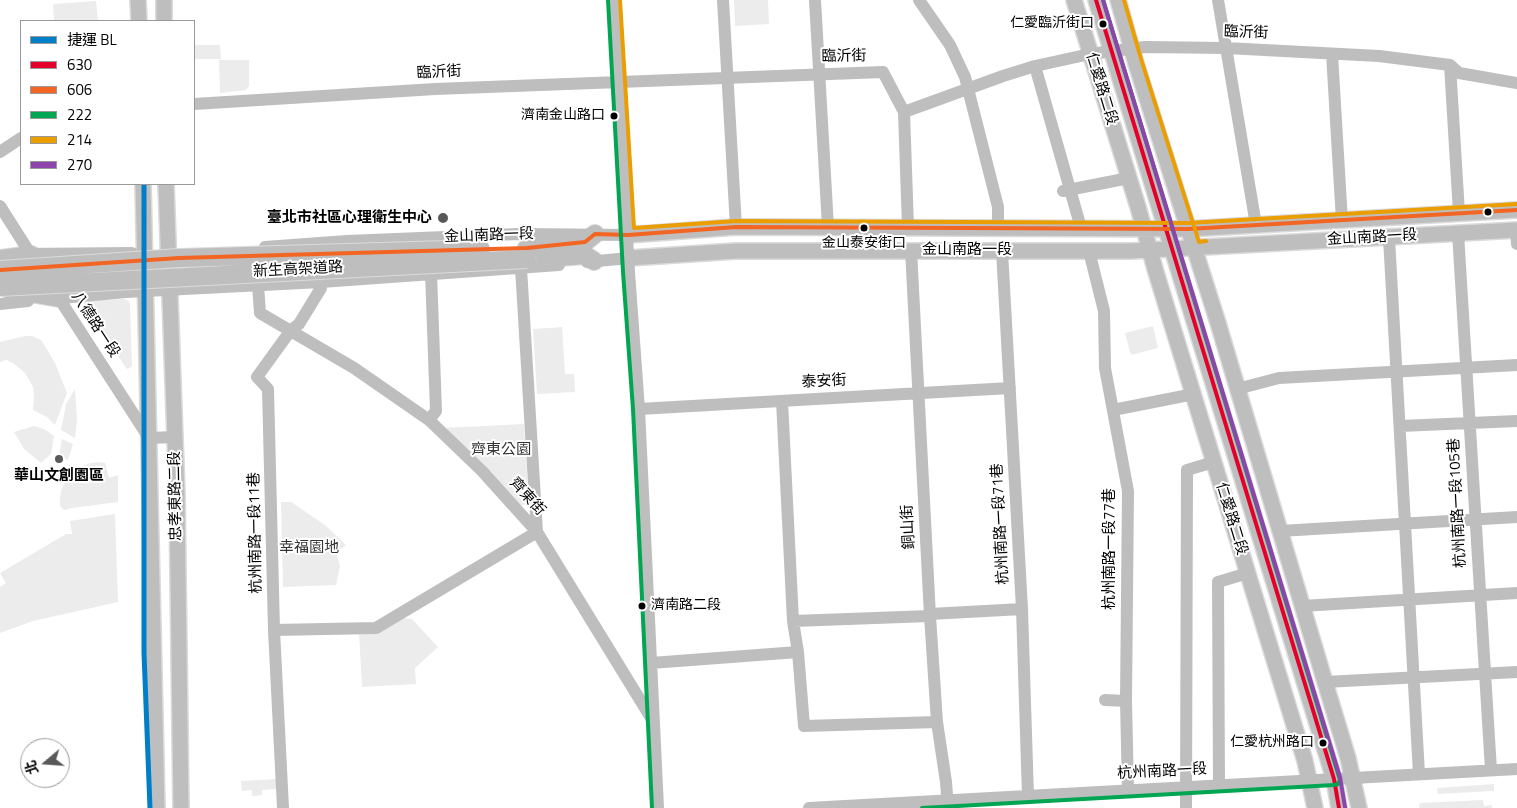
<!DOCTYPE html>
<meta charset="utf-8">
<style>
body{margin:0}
#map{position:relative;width:1517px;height:808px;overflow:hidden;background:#fff;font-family:"Titillium Web","Noto Sans TC",sans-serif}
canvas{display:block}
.legend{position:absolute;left:20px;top:20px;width:175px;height:165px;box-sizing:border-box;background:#fff;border:1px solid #999;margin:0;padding:6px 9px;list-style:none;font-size:15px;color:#000}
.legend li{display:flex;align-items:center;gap:10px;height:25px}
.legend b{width:25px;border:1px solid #999}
.north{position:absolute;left:20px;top:738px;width:50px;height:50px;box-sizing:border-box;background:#fff;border:1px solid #999;border-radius:50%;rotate:252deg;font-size:14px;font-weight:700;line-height:20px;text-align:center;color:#000}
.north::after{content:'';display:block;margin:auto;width:18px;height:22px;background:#595959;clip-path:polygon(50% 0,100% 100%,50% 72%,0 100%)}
</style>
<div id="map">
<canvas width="1517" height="808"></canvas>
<ul class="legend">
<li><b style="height:6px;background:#007ec7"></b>捷運 BL</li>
<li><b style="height:6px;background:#e4002b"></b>630</li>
<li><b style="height:6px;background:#f26522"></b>606</li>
<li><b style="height:6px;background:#00a651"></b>222</li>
<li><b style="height:6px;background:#eb9e00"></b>214</li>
<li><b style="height:6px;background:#8e44ad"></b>270</li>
</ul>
<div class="north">北</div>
</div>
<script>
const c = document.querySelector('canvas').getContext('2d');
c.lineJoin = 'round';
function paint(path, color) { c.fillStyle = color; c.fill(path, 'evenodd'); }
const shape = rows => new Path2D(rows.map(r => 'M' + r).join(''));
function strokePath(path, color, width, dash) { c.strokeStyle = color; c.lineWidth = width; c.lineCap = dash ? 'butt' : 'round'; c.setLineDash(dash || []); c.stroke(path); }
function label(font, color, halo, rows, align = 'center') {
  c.font = font + ' "Titillium Web","Noto Sans TC",sans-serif'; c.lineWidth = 4; c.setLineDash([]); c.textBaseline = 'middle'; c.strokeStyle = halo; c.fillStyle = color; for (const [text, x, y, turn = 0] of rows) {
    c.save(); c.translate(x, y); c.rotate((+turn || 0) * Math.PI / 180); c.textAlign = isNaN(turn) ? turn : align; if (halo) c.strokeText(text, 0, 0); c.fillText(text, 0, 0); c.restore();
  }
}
const green = shape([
 [734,0,768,0,769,24,735,26],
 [96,1,98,21,54,21,53,4],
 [194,45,220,45,221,59,194,59],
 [219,60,249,60,249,86,246,90,220,93],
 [124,299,129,301,130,304,132,366,128,369,126,368,82,301],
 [1153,326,1158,348,1131,355,1125,333],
 [562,327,565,374,574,374,575,392,537,394,533,329],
 [25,336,32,336,41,340,45,346,55,363,67,393,55,425,47,417,33,410,34,395,33,387,25,373,13,363,6,360,0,362,0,342],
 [75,389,77,420,75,438,61,430,66,404],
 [524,424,529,503,519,506,443,428],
 [34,426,44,429,54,436,51,454,41,463,24,449,14,432],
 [62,439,73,444,68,460,59,457],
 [98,462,105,463,109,478,118,475,118,502,72,508,64,510,60,506,60,498,61,491,67,478,77,468,91,463],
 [281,502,291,502,325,525,346,545,336,553,340,566,336,585,283,587],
 [115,514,118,602,33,621,0,633,0,587,6,583,0,573,66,534,72,534,70,521],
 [402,618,412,619,438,647,415,668,416,684,362,687,359,633],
 [276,779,276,789,262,790,262,795,252,796,252,790,242,791,241,781],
 [1494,784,1494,791,1438,794,1437,788],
 [1483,800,1484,806,1492,805,1492,808,1419,808,1420,803]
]);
const minor = shape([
 [614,0,629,272,639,409,658,808],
 [723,0,736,227],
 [815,0,828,227],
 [919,0,950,45,965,77,998,207,998,227],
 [1218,0,1256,225],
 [1332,54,1342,221],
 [1450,65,1459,213],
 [1035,66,1081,228],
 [194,104,435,89,883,72,904,112,1003,76,1035,66,1090,54,1145,47,1226,48,1379,56,1450,65,1459,73,1517,83],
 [904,112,908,227],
 [0,152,21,138],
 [1063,191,1129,178],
 [0,206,35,261],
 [1516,230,1517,244],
 [1458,233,1491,770],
 [1389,238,1419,774],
 [265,247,347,241,518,234,628,235],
 [911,250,930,616,937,722,946,782,948,808],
 [1002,251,1022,609,1028,796],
 [1089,251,1104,311,1105,368,1128,491,1126,701,1128,790],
 [22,254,132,253],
 [587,262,629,258],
 [259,265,258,285,260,313,354,368,429,420,482,471,537,532,653,721],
 [55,292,149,438,175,437],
 [51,299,126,292,321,282,559,265],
 [0,304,28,301],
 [1237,389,1279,378,1517,365],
 [782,401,793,621,798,652,804,726,937,722],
 [639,409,1010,388],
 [1113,410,1194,394],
 [429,420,436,411,431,273],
 [1400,426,1517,421],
 [1280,531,1517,517],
 [1302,606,1517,593],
 [930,614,1022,609],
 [793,621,930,616],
 [274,630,376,628,537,532,521,268],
 [651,663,798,652],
 [1325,682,1517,672],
 [1105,700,1126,701],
 [1219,785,1218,582,1248,573],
 [283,808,274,630,268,389,257,377,291,330,299,324,321,288,321,282],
 [809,808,1517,769],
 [1186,808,1187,470,1214,462]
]);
const major = shape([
 [138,0,139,21],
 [164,0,164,21],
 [1074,0,1138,207,1155,269,1305,761,1315,808],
 [1096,0,1334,779,1339,808],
 [1118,0,1136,64,1218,323,1325,682,1348,758,1359,808],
 [143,184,157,808],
 [166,184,177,495,181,808],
 [628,235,736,227,1188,229,1517,210],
 [629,258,736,251,1131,251,1517,230]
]);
const highway = shape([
 [527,248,585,242,595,234],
 [545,258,585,255,594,261],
 [0,259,31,255],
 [13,294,30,293,59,298]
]);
const highwayBridge = shape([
 [0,270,179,258,481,249],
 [0,287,527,259]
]);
const bus1 = shape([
 [1096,0,1334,779,1339,808]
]);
const bus2 = shape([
 [0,270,179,258,527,248,585,242,595,234,628,235,736,227,1188,229,1517,210]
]);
const bus3 = shape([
 [608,0,623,272,633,409,652,808],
 [922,808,1334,785,1338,784,1340,780,1103,0]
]);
const bus4 = shape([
 [620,0,634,228,736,221,1188,223,1517,204],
 [1124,0,1142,62,1199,242,1206,241]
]);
const bus5 = shape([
 [1103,0,1340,777,1345,807]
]);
const metro1 = shape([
 [144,184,144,653,150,808]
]);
const markers = [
 [1103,24,4.5,"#000"],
 [614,116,4.5,"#000"],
 [1488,212,4.5,"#000"],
 [443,218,6,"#595959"],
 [864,228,4.5,"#000"],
 [59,459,5,"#595959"],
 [642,606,4.5,"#000"],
 [1323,743,4.5,"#000"]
];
const busNames = [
 ["仁愛臨沂街口",1094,24],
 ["濟南金山路口",605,116],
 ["金山泰安街口",864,244,"center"],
 ["濟南路二段",651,606,"left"],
 ["仁愛杭州路口",1314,743]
];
const streetNames = [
 ["臨沂街",1246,33,2],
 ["臨沂街",844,57,-1],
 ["臨沂街",439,73,-3],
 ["仁愛路二段",1101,89,73],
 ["金山南路一段",489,236,-2],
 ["金山南路一段",1372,238,-3],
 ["金山南路一段",967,250],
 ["新生高架道路",298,270,-3],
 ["八德路一段",95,325,57],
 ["泰安街",824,382,-3],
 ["忠孝東路二段",176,496,-91],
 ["齊東街",527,497,48],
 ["杭州南路一段105巷",1458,503,-93],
 ["仁愛路二段",1231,519,73],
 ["杭州南路一段71巷",1001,524,-93],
 ["銅山街",909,527,-93],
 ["杭州南路一段11巷",256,533,-91],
 ["杭州南路一段77巷",1110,549,-90],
 ["杭州南路一段",1162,772,-3]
];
const poiNames = [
 ["臺北市社區心理衛生中心",432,218],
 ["華山文創園區",59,476,"center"]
];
const parkNames = [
 ["齊東公園",501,450],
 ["幸福園地",309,548]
];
paint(green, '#ececec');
strokePath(major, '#dbdbdb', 18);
strokePath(highway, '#dbdbdb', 20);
strokePath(minor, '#bebebe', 12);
strokePath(major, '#bebebe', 15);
strokePath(highway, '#bebebe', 18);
strokePath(highwayBridge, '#dbdbdb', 20, []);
strokePath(highwayBridge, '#bebebe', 18);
strokePath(bus1, '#e4002b', 4);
strokePath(bus2, '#f26522', 4);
strokePath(bus3, '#00a651', 4);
strokePath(bus4, '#eb9e00', 4);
strokePath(bus5, '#8e44ad', 4);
strokePath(metro1, '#007ec7', 5);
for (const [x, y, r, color] of markers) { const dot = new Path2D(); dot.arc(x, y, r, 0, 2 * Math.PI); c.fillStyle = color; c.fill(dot); strokePath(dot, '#fff', 2); }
label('14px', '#000', '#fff', busNames, 'right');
label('15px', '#000', '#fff', streetNames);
label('bold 15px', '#000', '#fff', poiNames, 'right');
label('15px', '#333', '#fff', parkNames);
</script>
